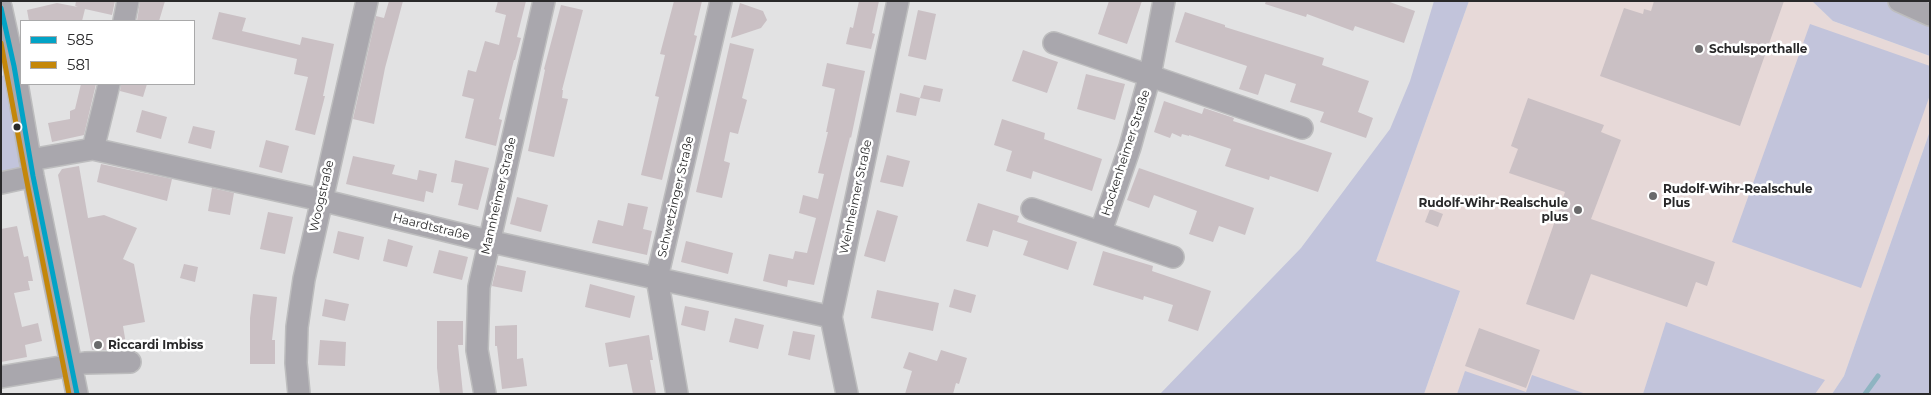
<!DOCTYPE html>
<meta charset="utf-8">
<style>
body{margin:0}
#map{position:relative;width:1931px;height:395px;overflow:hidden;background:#e2e2e3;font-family:Montserrat,sans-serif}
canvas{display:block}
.frame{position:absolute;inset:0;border:2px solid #29292a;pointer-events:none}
.legend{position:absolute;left:20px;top:20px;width:175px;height:65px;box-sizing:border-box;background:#fff;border:1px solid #a9a9aa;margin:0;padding:6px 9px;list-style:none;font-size:15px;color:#29292a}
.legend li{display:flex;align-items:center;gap:10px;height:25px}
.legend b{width:25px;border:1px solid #a9a9aa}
</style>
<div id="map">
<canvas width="1931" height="395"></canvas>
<div class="frame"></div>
<ul class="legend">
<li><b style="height:6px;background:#02a3c6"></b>585</li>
<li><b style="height:6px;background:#c4870a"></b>581</li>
</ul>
</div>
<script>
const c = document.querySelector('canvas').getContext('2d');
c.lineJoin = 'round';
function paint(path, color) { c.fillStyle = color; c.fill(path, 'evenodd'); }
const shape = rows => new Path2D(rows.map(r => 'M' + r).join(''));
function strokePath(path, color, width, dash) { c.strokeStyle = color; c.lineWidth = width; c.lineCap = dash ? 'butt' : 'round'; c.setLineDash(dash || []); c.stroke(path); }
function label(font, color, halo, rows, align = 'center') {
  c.font = font + ' Montserrat,sans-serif'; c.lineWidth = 5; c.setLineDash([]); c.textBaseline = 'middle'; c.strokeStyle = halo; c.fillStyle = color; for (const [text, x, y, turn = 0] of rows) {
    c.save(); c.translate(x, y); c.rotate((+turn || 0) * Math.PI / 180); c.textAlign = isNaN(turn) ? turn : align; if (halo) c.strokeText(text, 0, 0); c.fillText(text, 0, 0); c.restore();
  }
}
const education = shape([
 [1469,1,1812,1,1833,21,1930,56,1930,131,1844,376,1832,394,1424,394,1460,292,1376,261]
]);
const green = shape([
 [1434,1,1469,1,1376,261,1460,291,1424,394,1160,394,1301,248,1390,129,1410,81],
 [1812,1,1930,1,1930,56,1833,21],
 [1810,24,1930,66,1930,95,1861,288,1732,242],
 [5,75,21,169,1,173,1,76],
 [1930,131,1930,394,1832,394,1844,376],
 [1666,322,1825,380,1815,394,1643,394],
 [1465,371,1526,392,1532,375,1586,394,1457,394]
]);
const stream = shape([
 [1865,394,1878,376]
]);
const building = shape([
 [76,1,115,1,112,15,85,9,82,21,29,21,27,10,57,3,78,7,75,7],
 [140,1,165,1,159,21,137,21],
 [389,1,403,1,385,68,374,124,353,119,376,16,384,18],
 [498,1,526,1,517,37,521,38,515,60,514,60,499,119,502,120,496,146,465,138,474,99,462,96,468,70,476,72,485,41,499,45,506,15,495,12],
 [674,1,702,1,694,35,697,36,662,180,641,175,659,97,655,96,665,55,660,54],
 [859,1,879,1,872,33,875,34,871,49,846,44,850,27,853,28],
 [1109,1,1142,1,1127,44,1098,34],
 [1266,1,1387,1,1415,11,1404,43,1355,26,1353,31,1307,14,1306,17,1265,4],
 [1654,1,1784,1,1740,126,1600,76,1624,8,1643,14,1644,9,1651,11],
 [740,3,763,11,767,20,761,28,731,38],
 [561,5,583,10,562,90,563,90,562,98,568,99,554,157,528,151,545,70,544,69],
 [918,10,936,14,926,60,908,56],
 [219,12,246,18,242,31,300,45,302,37,334,44,323,96,325,96,315,135,295,130,308,77,294,74,297,59,212,39],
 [1185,12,1225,25,1225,27,1324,58,1322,65,1369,81,1358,112,1373,118,1366,138,1320,122,1324,112,1290,102,1296,84,1265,74,1258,95,1239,89,1247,66,1175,42],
 [730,43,754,49,742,98,747,100,738,134,730,132,724,161,730,163,722,198,696,192],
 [1023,50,1058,62,1047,93,1012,81],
 [827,63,865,71,851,138,850,137,814,285,788,280,787,287,763,281,769,254,793,259,795,251,807,253,816,218,799,213,803,195,818,199,824,174,818,173,828,132,826,132,835,89,822,86],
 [1086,74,1125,84,1115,120,1077,109],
 [81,84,96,84,84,135,52,142,48,123,70,119,70,111,75,109],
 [121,84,147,84,143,97,120,91],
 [924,85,943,89,940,102,920,98],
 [900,93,920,98,916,116,896,112],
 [1528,98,1604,125,1601,132,1621,140,1591,219,1715,262,1707,286,1696,282,1687,307,1591,274,1574,320,1526,304,1565,192,1509,173,1518,149,1511,146],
 [1164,101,1202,114,1204,108,1234,118,1233,121,1332,153,1318,192,1270,176,1269,180,1225,166,1231,149,1189,135,1189,136,1182,134,1181,137,1172,133,1170,138,1154,132],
 [142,110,167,117,161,139,136,132],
 [1002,119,1045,133,1044,139,1102,159,1092,191,1033,171,1031,179,1006,171,1012,151,994,145],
 [193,126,215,131,211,149,188,143],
 [266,140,289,146,282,173,259,167],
 [887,155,910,161,903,187,880,182],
 [353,156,395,165,392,174,405,177,417,180,419,170,437,174,433,193,426,191,424,202,346,184],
 [455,160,489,168,478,210,458,205,463,184,451,182],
 [101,164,172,179,167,201,97,182],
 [79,166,88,218,104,215,137,228,123,259,134,264,145,322,123,326,127,350,92,350,58,175,62,169],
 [1139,168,1254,208,1245,235,1219,226,1213,242,1189,234,1197,211,1154,195,1149,208,1127,200],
 [212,188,234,193,230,215,208,211],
 [517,197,548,205,541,232,510,224],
 [628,203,648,207,643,229,652,231,647,255,592,243,598,220,623,226],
 [978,203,1019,216,1017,222,1077,242,1068,270,1023,255,1028,241,993,230,988,247,966,241],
 [1430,209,1443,214,1438,227,1425,222],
 [877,210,898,216,885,262,864,256],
 [268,212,293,217,285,254,260,249],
 [17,226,24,257,28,256,33,281,28,281,30,290,14,293,22,327,38,323,42,341,25,345,27,357,1,362,1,229],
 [338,231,364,237,359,260,333,253],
 [388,239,413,246,407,267,383,261],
 [686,241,733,253,728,274,681,262],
 [439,250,468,257,462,280,433,273],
 [1103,251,1153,266,1152,271,1211,291,1198,331,1168,321,1173,305,1144,296,1143,300,1093,285],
 [184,264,198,267,195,282,180,278],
 [497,265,526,271,522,292,492,286],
 [590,284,635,296,630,318,585,307],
 [954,289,976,295,971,313,949,307],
 [877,290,939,303,933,331,871,318],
 [253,294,277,297,272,340,275,340,275,364,250,364,250,318],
 [325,299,349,304,345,321,322,316],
 [685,306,709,311,705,331,681,325],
 [735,318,764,325,758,349,729,342],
 [437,321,463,321,463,345,458,345,463,394,440,394,437,368],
 [517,325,517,359,523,358,527,386,502,389,497,346,495,346,495,326],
 [1479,328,1540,350,1526,388,1465,366],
 [793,331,815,335,810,360,788,355],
 [649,335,653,360,650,360,656,394,633,394,627,364,609,367,605,343],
 [320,340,346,342,345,366,318,365],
 [941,350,967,358,959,384,956,383,953,394,905,394,912,371,903,368,909,352,937,361]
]);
const minor = shape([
 [1899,1,1930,15],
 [1,7,14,66,33,176,77,394],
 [124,21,128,1],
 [1054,43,1302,128],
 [93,149,109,84],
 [30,160,93,149,321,200,488,241,831,317],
 [1,183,33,176],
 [1032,209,1173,257],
 [1101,231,1130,147,1150,75,1164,1],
 [1,377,85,363,130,362],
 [299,394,296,363,297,327,304,279,367,1],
 [485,394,477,350,479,287,544,1],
 [677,394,657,278,721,1],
 [847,394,831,317,898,1]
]);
const bus1 = shape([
 [1,8,14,66,33,176,77,394]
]);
const bus2 = shape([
 [1,43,26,177,69,394]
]);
const markers = [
 [1699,49,5,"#6a6a6b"],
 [17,127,4.5,"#29292a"],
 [1653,196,5,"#6a6a6b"],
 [1578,210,5,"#6a6a6b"],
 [98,345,5,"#6a6a6b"]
];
const poiNames = [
 ["Schulsporthalle",1709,49],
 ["Rudolf-Wihr-Realschule",1663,189],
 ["Plus",1663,203],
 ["Rudolf-Wihr-Realschule",1568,203,"right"],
 ["plus",1568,217,"right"],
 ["Riccardi Imbiss",108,345]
];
const streetNames = [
 ["Hockenheimer Straße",1126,153,-72],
 ["Woogstraße",322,196,-77],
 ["Mannheimer Straße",499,196,-77],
 ["Schwetzinger Straße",676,197,-77],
 ["Weinheimer Straße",856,197,-78],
 ["Haardtstraße",431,227,14]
];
paint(education, '#e7d9d8');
paint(green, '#c2c4db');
strokePath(stream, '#8eb4c1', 5);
paint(building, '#cac0c4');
strokePath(minor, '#bdbdbe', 24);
strokePath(minor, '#a9a7ad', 21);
strokePath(bus1, '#02a3c6', 5);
strokePath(bus2, '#c4870a', 5);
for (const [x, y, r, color] of markers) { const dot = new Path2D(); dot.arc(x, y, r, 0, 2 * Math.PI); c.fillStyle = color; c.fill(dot); strokePath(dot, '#fff', 2); }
label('bold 12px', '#29292a', '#fff', poiNames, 'left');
label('12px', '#29292a', '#fff', streetNames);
</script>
